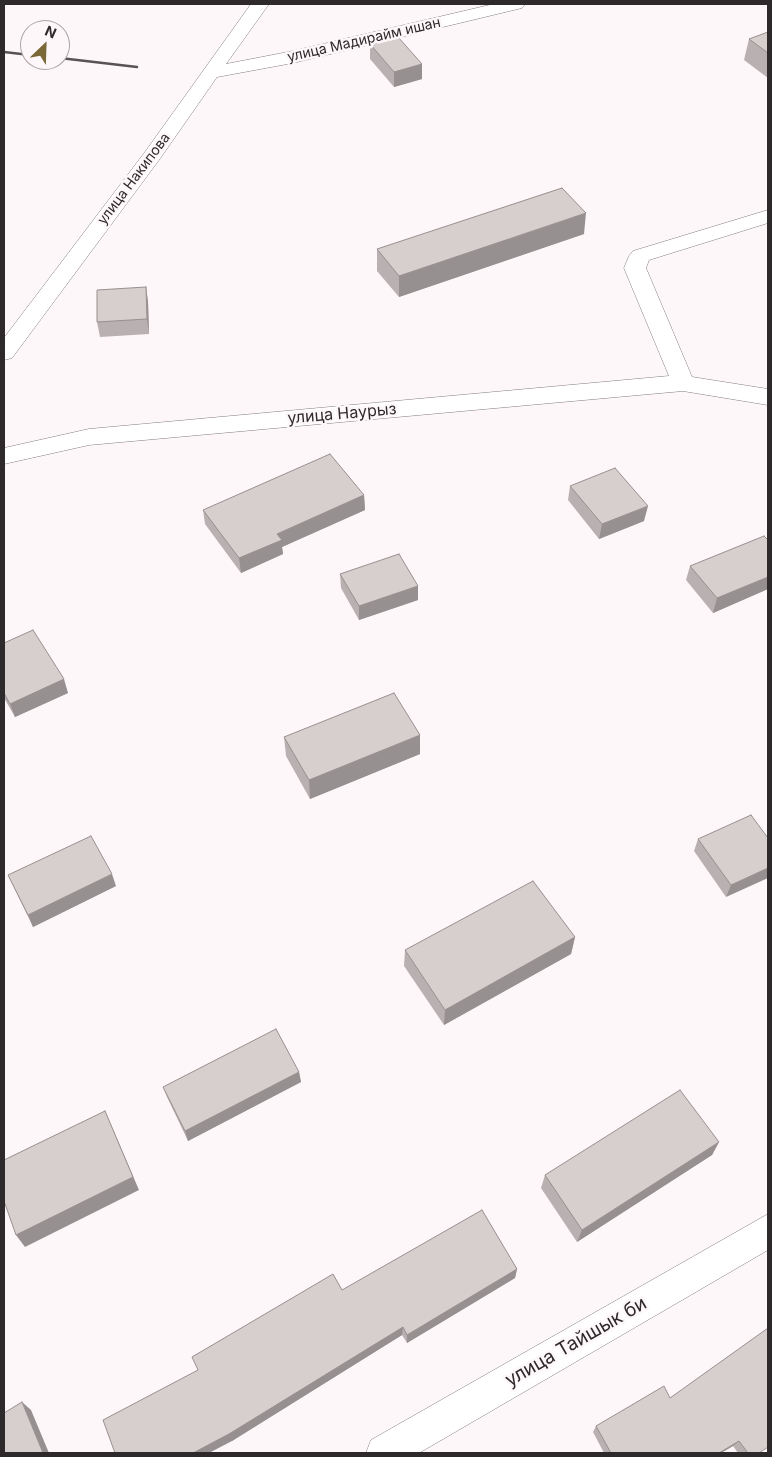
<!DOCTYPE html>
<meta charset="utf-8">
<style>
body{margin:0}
#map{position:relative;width:772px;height:1457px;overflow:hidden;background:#fef7f9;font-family:Inter,sans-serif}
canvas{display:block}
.frame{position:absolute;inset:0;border:5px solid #2e2a2b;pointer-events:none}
.north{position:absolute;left:20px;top:20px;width:50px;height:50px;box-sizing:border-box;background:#fef7f9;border:1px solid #aba5a7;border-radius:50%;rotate:24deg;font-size:14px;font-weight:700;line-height:20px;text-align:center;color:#2e2a2b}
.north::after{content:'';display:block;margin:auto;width:18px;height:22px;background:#7a6836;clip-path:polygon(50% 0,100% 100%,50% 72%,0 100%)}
</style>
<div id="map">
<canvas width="772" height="1457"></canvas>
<div class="frame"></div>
<div class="north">N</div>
</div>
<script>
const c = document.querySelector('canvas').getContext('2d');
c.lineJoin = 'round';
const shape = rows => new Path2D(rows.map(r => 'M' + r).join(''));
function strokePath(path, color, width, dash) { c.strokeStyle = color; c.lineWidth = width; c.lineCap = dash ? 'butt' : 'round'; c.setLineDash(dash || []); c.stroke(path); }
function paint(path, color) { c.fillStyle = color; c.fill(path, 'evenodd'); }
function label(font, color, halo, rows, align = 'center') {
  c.font = font + ' Inter,sans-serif'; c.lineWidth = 5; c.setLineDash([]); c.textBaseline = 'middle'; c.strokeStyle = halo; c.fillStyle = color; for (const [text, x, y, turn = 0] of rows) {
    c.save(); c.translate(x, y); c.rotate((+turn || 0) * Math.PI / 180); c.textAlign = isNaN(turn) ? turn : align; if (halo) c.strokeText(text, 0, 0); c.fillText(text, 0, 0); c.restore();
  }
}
const street = shape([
 [251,4,269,4,226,64,293,51,494,4,525,4,522,8,293,63,217,77,159,160,12,358,4,360,4,338,145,152,251,4],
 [768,210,768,223,649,260,646,268,692,377,768,389,768,405,683,391,89,445,4,464,4,448,89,429,669,376,624,268,629,256,633,251,768,210],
 [768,1214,768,1250,419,1453,366,1453,371,1440,768,1214]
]);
const rail = shape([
 [4,52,30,55],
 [60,58,137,67]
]);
const wall = shape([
 [768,32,768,78,744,60,749,39],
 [370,44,422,64,422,79,394,87,370,59],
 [584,234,399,297,377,271,377,249],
 [146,287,148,302,149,334,100,337,97,322],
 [570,486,644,521,599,539,568,500],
 [364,495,365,510,282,547,283,554,241,573,205,524,203,510],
 [768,540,768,589,713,613,686,580,690,566],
 [340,574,418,586,418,600,359,620,341,588],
 [4,643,68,693,15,717,4,698],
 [284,737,420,754,310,799,286,756],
 [768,838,726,897,694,851,698,839],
 [8,875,116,886,33,927],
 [575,937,571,954,444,1025,404,966,405,950],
 [299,1072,301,1082,188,1141,167,1097,163,1087],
 [719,1142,712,1155,577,1242,541,1188,545,1175],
 [517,1269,515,1278,407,1343,402,1335,232,1441,198,1370,342,1290],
 [670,1398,759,1453,738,1453,733,1446,721,1453,604,1453,593,1432,596,1426]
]);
const shadedWall = shape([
 [422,64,422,79,394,87,394,72],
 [586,213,584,234,399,297,399,276],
 [146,287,148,302,149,334,147,319],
 [364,495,365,510,282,547,283,554,241,573,239,558,277,534],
 [648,506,644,521,599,539,602,524],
 [768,577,768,589,713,613,717,598],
 [418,586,418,600,359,620,359,606],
 [64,679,68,693,15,717,10,704],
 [420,735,420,754,310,799,309,780],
 [768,868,768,878,726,897,731,885],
 [112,874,116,886,33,927,28,915],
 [575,937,571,954,444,1025,445,1010],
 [299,1072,301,1082,188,1141,185,1131],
 [105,1111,139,1190,25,1247,16,1235],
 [719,1142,712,1155,577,1242,582,1230],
 [517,1269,515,1278,407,1343,407,1335],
 [403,1327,402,1335,232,1441,209,1453,193,1453],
 [22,1402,31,1410,49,1453,43,1453],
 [739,1441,733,1446,721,1453,719,1453]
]);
const building = shape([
 [768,32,768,53,749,39,768,32],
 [398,37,422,64,394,72,370,44,398,37],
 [562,188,586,213,399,276,377,249,562,188],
 [146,287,147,319,97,322,97,290,146,287],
 [330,454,364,495,277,534,282,540,239,558,203,510,330,454],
 [615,468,648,506,602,524,570,486,615,468],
 [764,536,768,540,768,577,717,598,690,566,764,536],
 [399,554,418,586,359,606,340,574,399,554],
 [33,630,64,679,10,704,4,693,4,643,33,630],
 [394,693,420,735,309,780,284,737,394,693],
 [751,815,768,838,768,868,731,885,698,839,751,815],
 [91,836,112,874,28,915,8,875,91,836],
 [533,881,575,937,445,1010,405,950,533,881],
 [276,1029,299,1072,185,1131,163,1087,276,1029],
 [680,1090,719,1142,582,1230,545,1175,680,1090],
 [105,1111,133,1177,16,1235,4,1201,4,1160,105,1111],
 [482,1210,517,1269,407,1335,403,1327,229,1434,193,1453,115,1453,103,1420,198,1370,192,1357,333,1274,342,1290,482,1210],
 [768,1328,768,1447,759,1453,748,1453,739,1441,719,1453,611,1453,596,1426,664,1386,670,1398,768,1328],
 [22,1402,43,1453,4,1453,4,1413,22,1402]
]);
const farStreetnames = [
 ["улица Мадирайм ишан",364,40,-13],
 ["улица Накипова",134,179,-53]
];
const streetNames = [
 ["улица Наурыз",342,414,-5]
];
const nearStreetnames = [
 ["улица Тайшык би",576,1342,-30]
];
strokePath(street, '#847d7f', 1);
paint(street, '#fff');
strokePath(rail, '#585354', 2.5);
paint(wall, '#b9b1b1');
paint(shadedWall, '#969090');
paint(building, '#d7cece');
strokePath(building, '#969090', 1);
label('14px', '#2e2a2b', '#fef7f9', farStreetnames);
label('16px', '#2e2a2b', '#fef7f9', streetNames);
label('19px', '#2e2a2b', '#fef7f9', nearStreetnames);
</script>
